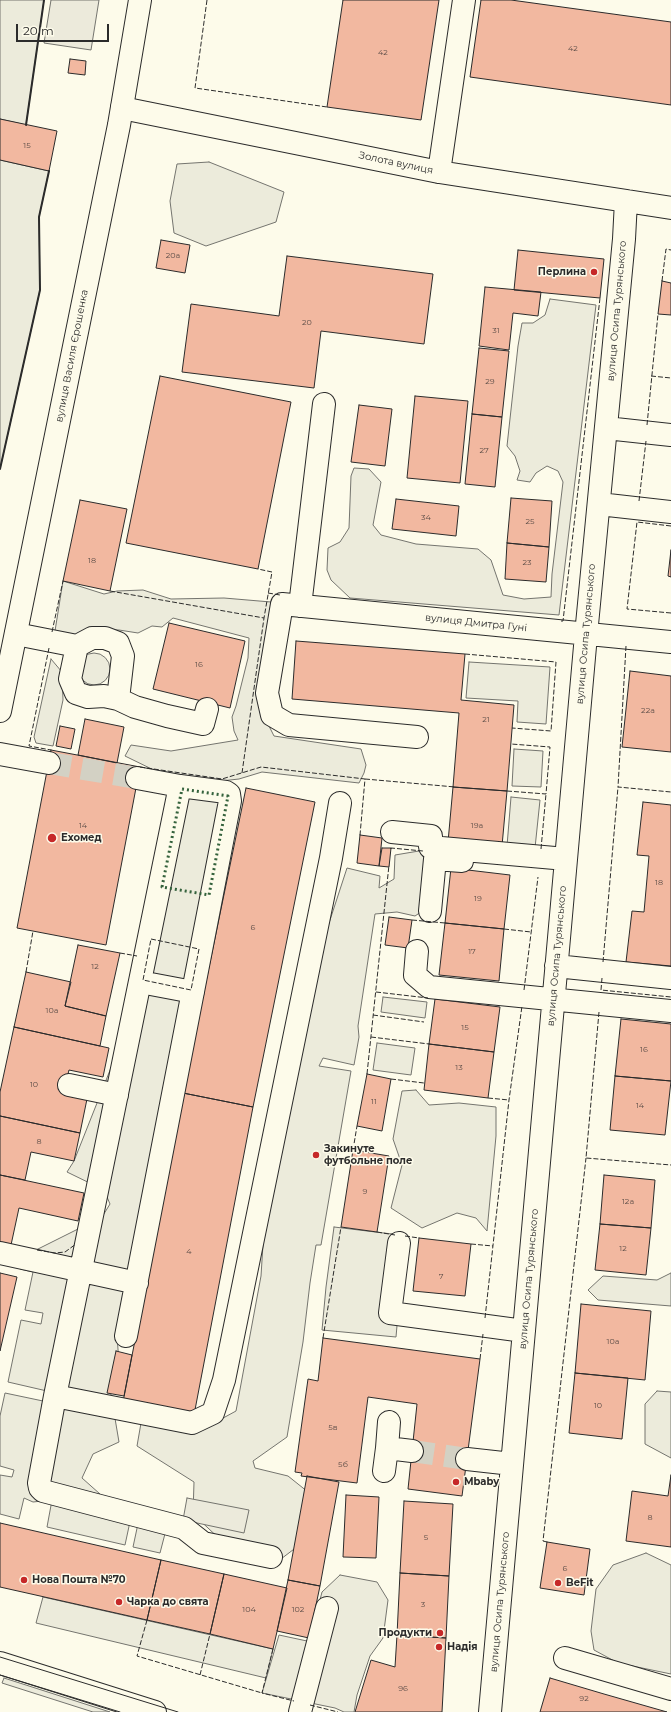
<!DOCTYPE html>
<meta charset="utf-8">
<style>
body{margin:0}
#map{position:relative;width:671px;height:1712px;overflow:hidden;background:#fdfbea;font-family:Montserrat,sans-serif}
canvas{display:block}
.scale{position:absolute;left:16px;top:24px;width:93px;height:18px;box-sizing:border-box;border:2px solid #2b2b2b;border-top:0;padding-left:5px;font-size:12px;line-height:14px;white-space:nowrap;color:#2b2b2b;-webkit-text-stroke:3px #fdfbea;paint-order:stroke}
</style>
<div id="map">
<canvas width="671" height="1712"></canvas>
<div class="scale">20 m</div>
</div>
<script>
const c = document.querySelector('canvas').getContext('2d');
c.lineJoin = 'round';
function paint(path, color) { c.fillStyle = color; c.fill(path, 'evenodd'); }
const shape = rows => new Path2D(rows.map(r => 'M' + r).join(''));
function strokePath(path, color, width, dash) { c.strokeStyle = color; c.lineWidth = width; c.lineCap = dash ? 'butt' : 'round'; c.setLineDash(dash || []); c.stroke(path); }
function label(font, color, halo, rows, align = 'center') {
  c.font = font + ' Montserrat,sans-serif'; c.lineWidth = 3; c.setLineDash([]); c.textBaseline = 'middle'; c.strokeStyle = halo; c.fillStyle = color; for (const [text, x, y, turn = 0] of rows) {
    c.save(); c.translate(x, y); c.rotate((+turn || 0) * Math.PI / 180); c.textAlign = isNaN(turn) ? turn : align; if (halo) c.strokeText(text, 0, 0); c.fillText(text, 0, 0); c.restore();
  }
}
const green = shape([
 [0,0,44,0,26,125,0,119,0,0],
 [0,160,49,171,39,217,40,290,0,469,0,160],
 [209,162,284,192,276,222,206,246,174,233,170,201,177,164,209,162],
 [550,299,596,305,559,615,350,598,331,580,327,570,328,548,340,542,349,528,351,476,354,468,369,469,381,482,373,525,381,535,416,544,478,549,491,560,503,595,524,599,551,597,552,574,563,482,558,471,547,466,536,473,530,482,517,480,520,471,515,456,507,446,518,346,522,323,533,323,545,315,550,299],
 [63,581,104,594,117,591,143,590,171,599,224,598,271,602,268,629,267,722,274,736,361,749,366,765,364,773,359,783,262,772,239,779,203,783,166,776,125,756,131,745,171,751,238,740,234,731,232,717,236,706,248,658,249,638,173,618,162,627,152,626,138,633,119,630,99,630,73,636,55,631,63,581],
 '78 669a16 16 0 1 1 32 0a16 16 0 1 1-32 0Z',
 [51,659,62,672,63,700,53,746,36,743,34,737,51,659],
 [469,662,550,667,546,724,517,722,518,701,466,698,469,662],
 [514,749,543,751,541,787,512,786,514,749],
 [180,786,222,792,117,1335,120,1378,110,1389,119,1442,93,1454,82,1478,100,1494,82,1498,131,1517,125,1545,47,1527,52,1500,33,1502,24,1498,19,1519,0,1514,0,1475,12,1477,14,1470,0,1466,0,1416,5,1393,43,1401,42,1405,47,1391,8,1382,21,1320,41,1324,43,1313,25,1310,33,1272,20,1269,26,1255,102,1217,110,1204,104,1190,67,1172,74,1161,122,1040,180,786],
 [511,797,540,800,535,848,507,846,511,797],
 [419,851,431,866,424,910,415,916,397,912,375,914,358,1026,359,1037,354,1065,323,1058,319,1066,351,1071,321,1245,316,1245,310,1283,303,1342,287,1437,253,1461,255,1468,288,1476,308,1492,306,1540,277,1562,239,1557,193,1514,194,1482,137,1446,141,1423,203,1429,236,1411,261,1276,268,1165,298,1018,347,868,380,876,379,888,394,879,395,855,419,851],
 [383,997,427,1002,425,1018,381,1012,383,997],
 [377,1043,415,1048,411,1075,373,1070,377,1043],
 [416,1090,429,1105,459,1103,496,1107,496,1136,487,1231,476,1218,457,1213,422,1228,391,1208,402,1165,393,1139,402,1091,416,1090],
 [334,1227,392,1234,402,1269,396,1337,322,1330,326,1287,334,1227],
 [671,1273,671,1306,598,1300,588,1290,603,1276,657,1280,671,1273],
 [657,1391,671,1392,671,1458,645,1444,645,1404,657,1391],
 [139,1519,167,1526,160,1553,133,1547,139,1519],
 [646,1553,671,1565,671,1674,618,1663,594,1650,591,1631,596,1589,613,1565,646,1553],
 [340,1575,377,1582,388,1600,383,1638,370,1656,357,1695,354,1712,344,1712,335,1708,262,1693,279,1635,307,1641,312,1631,322,1592,340,1575],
 [43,1597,273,1649,266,1678,36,1623,43,1597],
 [4,1678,110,1712,93,1712,2,1683,4,1678]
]);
const parking = shape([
 [51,0,99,0,91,50,44,43,51,0],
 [187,1498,249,1510,244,1533,183,1520,187,1498]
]);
const building = shape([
 [343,0,439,0,421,120,327,107,343,0],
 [481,0,511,0,671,22,671,105,470,77,481,0],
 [70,59,86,61,85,75,68,73,70,59],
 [0,119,57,131,49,171,0,160,0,119],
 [161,240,190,245,185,273,156,268,161,240],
 [518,250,604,259,600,298,514,290,518,250],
 [287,256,433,274,424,344,321,331,314,388,182,372,191,304,279,316,287,256],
 [662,281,671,283,671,315,658,314,662,281],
 [485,287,541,292,538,316,513,313,509,350,479,346,485,287],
 [479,348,509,351,502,417,472,414,479,348],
 [160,376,291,402,258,569,126,543,160,376],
 [415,396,468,401,460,483,407,478,415,396],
 [359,405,392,409,385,466,351,462,359,405],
 [472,414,502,417,495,487,465,484,472,414],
 [511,498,552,501,549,547,507,543,511,498],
 [396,499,459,506,456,536,392,529,396,499],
 [80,500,127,509,110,591,63,581,80,500],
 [507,543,549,547,546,582,505,579,507,543],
 [671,550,671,577,668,576,671,550],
 [169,623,245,641,230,708,153,689,169,623],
 [296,641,465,654,461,700,514,705,507,791,453,787,459,713,292,699,296,641],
 [630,671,671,676,671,752,622,747,630,671],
 [85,719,124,727,117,763,78,755,85,719],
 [60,726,75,729,71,749,56,746,60,726],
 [51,750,140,767,106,945,17,928,51,750],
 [453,787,507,791,502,846,448,842,453,787],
 [246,788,315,802,253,1107,183,1093,246,788],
 [643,802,671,805,671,966,626,962,632,911,644,912,649,856,637,855,643,802],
 [360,835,382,838,379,866,357,863,360,835],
 [382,848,391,848,389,867,379,866,382,848],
 [451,868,510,875,504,929,445,923,451,868],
 [389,917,412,920,408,948,385,945,389,917],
 [445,923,504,929,499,981,439,975,445,923],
 [78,945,120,953,106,1016,65,1006,78,945],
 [26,972,71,982,65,1006,106,1016,100,1046,14,1027,26,972],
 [435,999,500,1007,494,1052,429,1044,435,999],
 [621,1019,671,1024,671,1081,615,1076,621,1019],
 [14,1027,109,1048,103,1077,69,1070,63,1094,87,1099,80,1133,0,1116,0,1092,14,1027],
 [429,1044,494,1052,488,1098,424,1090,429,1044],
 [367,1074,391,1079,382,1131,357,1126,367,1074],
 [615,1076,671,1081,665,1135,610,1130,615,1076],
 [183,1093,253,1107,194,1415,123,1402,183,1093],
 [0,1116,80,1133,74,1161,31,1152,25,1180,0,1175,0,1116],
 [353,1150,389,1156,377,1232,341,1227,353,1150],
 [0,1175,84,1193,78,1221,19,1208,11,1245,0,1242,0,1175],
 [604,1175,655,1180,651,1228,600,1224,604,1175],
 [600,1224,651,1228,646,1275,595,1270,600,1224],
 [419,1238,471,1244,465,1296,413,1291,419,1238],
 [0,1273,17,1277,0,1351,0,1273],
 [581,1304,651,1311,645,1380,575,1373,581,1304],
 [323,1338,480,1359,462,1496,408,1489,417,1404,368,1397,357,1483,301,1476,302,1473,295,1472,308,1379,318,1381,323,1338],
 [116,1351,132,1355,124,1396,107,1393,116,1351],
 [575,1373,628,1378,622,1439,569,1433,575,1373],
 [671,1475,671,1547,626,1541,632,1491,668,1496,671,1475],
 [307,1476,339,1482,320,1586,288,1580,307,1476],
 [346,1495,379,1497,376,1558,343,1557,346,1495],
 [404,1501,453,1504,449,1576,400,1573,404,1501],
 [0,1523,161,1560,147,1620,0,1587,0,1523],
 [547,1542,590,1549,584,1595,540,1588,547,1542],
 [161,1560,224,1574,210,1634,147,1620,161,1560],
 [400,1573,449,1576,446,1638,397,1635,400,1573],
 [224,1574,287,1588,273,1649,210,1634,224,1574],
 [288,1580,320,1586,309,1638,277,1631,288,1580],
 [397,1635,446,1638,442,1712,355,1712,371,1660,395,1667,397,1635],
 [550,1678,604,1694,667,1712,540,1712,550,1678]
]);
const minorTunnel = shape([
 [49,763,137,778],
 [412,1451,467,1459]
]);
const minor = shape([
 [122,108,439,172,671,208],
 [439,172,464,0],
 [606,428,671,435],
 [599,504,671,512],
 [300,606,324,404],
 [16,634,77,646,92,638,105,638,118,643,123,656,118,699,135,707,167,716,203,724,207,709],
 [77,646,70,679,76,693,88,697,104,696,118,699],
 [417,737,289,725,272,715,267,693,282,604,671,642],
 [0,754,49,763],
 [137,778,180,786,55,1396,39,1483,40,1488,43,1491,184,1528,203,1543,271,1557],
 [392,832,431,836,430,847,566,859],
 [430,911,435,859,462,861],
 [417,951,415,975,429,987,671,1011],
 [556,966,671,978],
 [140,982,193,992],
 [69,1085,117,1095],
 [399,1243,390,1313,524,1331],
 [0,1253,137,1283],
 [126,1336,230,801,229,794,226,792,180,786],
 [55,1396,192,1423,213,1413,224,1380,305,985,331,858,340,803],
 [387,1448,389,1422],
 [467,1459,512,1464],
 [384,1471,387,1448,412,1451],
 [565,1658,671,1689],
 [300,1712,327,1608],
 [490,1712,586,635,624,239,626,201]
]);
const major = shape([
 [0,711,119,125,140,0],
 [0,1663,155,1712]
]);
const tram = shape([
 [0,1657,178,1712],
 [0,1675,120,1712]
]);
const hedge = shape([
 [182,789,228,796,209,895,162,887,182,789]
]);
const fence = shape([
 [207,0,195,88,327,107],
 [662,281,666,249,671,250],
 [651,376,671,378],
 [647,425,658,314],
 [639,501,646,441],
 [671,526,637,522,627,609,671,613],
 [110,591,264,618,272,572,258,569],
 [268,593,280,595],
 [561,621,563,621,600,298],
 [52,632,63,581],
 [626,646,618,787,671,792],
 [49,648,29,746,51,750],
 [465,654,556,662,551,731,512,728],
 [140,767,222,779,261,767,365,779,360,835],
 [242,773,264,618],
 [365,779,455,787],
 [507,791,546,794,550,747,511,744],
 [391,849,391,848,423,851],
 [541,849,546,794],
 [412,920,445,923],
 [504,929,531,932],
 [151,939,199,949,191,990,143,980,151,939],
 [120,953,137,956],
 [603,962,618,787],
 [26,972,33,931],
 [602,978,601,990,671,997],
 [524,990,538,877],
 [376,992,428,998],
 [599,1012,586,1158,671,1165],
 [373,1015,424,1022],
 [371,1037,429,1044],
 [367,1074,389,865],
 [391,1079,424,1083],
 [488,1098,509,1100],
 [353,1150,357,1126],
 [377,1232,395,1235],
 [405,1236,419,1238],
 [471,1244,493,1246],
 [37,1250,55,1253,65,1252,76,1244],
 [485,1318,509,1100,522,1006],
 [323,1338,341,1227],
 [480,1359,483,1334],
 [547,1542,543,1541,586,1158],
 [147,1620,137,1656,262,1693],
 [273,1649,262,1693,294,1701],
 [200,1675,210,1634],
 [310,1705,338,1712]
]);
const wall = shape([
 [26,125,44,0],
 [0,469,40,290,39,217,49,171]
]);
const markers = [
 [594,272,4,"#c62828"],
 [52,838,5,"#c62828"],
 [316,1155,4,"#c62828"],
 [456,1482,4,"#c62828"],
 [24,1580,4,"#c62828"],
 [558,1583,4,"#c62828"],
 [119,1602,4,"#c62828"],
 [440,1633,4,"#c62828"],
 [439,1647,4,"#c62828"]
];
const numberNames = [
 ["42",573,49],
 ["42",383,53],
 ["15",27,146],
 ["20а",173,256],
 ["20",307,323],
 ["31",496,331],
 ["29",490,382],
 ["27",484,451],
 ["34",426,518],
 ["25",530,522],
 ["18",92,561],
 ["23",527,563],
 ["16",199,665],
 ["22а",648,711],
 ["21",486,720],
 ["14",83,826],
 ["19а",477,826],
 ["18",659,883],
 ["19",478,899],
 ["6",253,928],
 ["17",472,952],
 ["12",95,967],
 ["10а",52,1011],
 ["15",465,1028],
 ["16",644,1050],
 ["13",459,1068],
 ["10",34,1085],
 ["11",374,1102],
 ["14",640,1106],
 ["8",39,1142],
 ["9",365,1192],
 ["12а",628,1202],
 ["12",623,1249],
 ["4",189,1252],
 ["7",441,1277],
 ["10а",613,1342],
 ["10",598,1406],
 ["5в",333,1428],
 ["5б",343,1465],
 ["8",650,1518],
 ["5",426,1538],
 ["6",565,1569],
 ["3",423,1605],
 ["104",249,1610],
 ["102",298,1610],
 ["96",403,1689],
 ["92",584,1699]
];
const streetNames = [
 ["Золота вулиця",396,163,12],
 ["вулиця Осипа Турянського",617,311,-85],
 ["вулиця Василя Єрошенка",72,356,-79],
 ["вулиця Дмитра Гуні",476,623,6],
 ["вулиця Осипа Турянського",586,634,-85],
 ["вулиця Осипа Турянського",557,956,-85],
 ["вулиця Осипа Турянського",529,1279,-85],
 ["вулиця Осипа Турянського",500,1602,-85]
];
const poiNames = [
 ["Перлина",586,272,"right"],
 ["Ехомед",61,838],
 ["Закинуте",324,1149],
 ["футбольне поле",324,1161],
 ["Mbaby",464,1482],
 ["Нова Пошта №70",32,1580],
 ["BeFit",566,1583],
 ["Чарка до свята",127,1602],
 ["Продукти",432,1633,"right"],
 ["Надія",447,1647]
];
paint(green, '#ecebdb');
strokePath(green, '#74746e', 1);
paint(parking, '#eceadb');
strokePath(parking, '#74746e', 1);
paint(building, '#f2b8a0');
strokePath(building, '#2b2b2b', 1);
strokePath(minorTunnel, '#d3d1c4', 22, [22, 11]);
strokePath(minor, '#2b2b2b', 24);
strokePath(major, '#2b2b2b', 24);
strokePath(minor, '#fdfbea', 22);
strokePath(major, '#fdfbea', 22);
strokePath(tram, '#2b2b2b', 1);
strokePath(hedge, '#34623c', 3, [2, 3]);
strokePath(fence, '#2b2b2b', 1, [5, 2]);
strokePath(wall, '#2b2b2b', 2);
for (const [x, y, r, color] of markers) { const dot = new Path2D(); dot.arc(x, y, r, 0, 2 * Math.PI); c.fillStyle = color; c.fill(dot); strokePath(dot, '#fdfbea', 1.5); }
label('8px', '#5d4e48', null, numberNames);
label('10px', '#2b2b2b', '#fdfbea', streetNames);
label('bold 10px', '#2b2b2b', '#fdfbea', poiNames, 'left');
</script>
